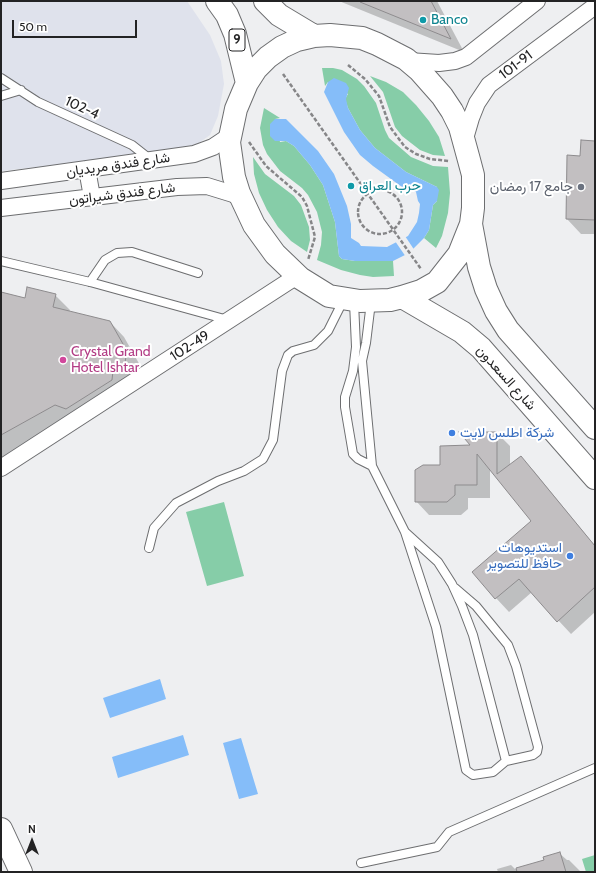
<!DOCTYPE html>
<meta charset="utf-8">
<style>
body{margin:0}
#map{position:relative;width:596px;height:873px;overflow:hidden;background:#eeeff1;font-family:Cabin,sans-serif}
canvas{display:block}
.frame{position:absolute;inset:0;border:2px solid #232324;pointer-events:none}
.north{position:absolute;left:12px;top:821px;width:40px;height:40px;-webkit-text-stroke:3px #fff;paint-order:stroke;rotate:0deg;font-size:11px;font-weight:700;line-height:16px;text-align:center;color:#232324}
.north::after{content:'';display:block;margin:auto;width:14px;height:18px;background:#232324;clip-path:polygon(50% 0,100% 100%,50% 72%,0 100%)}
.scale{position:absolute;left:12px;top:20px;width:125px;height:18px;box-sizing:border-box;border:2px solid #232324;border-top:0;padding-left:5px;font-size:12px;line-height:14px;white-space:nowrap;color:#232324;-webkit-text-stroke:3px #fff;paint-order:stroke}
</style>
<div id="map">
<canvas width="596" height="873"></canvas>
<div class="frame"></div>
<div class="north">N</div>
<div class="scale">50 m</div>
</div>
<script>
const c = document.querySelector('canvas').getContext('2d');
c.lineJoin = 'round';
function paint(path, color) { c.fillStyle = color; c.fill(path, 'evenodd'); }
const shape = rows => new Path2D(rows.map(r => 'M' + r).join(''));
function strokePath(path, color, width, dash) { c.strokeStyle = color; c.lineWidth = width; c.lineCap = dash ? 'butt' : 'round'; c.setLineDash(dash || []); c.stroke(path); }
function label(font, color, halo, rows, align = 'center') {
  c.font = font + ' Cabin,Vazirmatn,sans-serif'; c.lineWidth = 4; c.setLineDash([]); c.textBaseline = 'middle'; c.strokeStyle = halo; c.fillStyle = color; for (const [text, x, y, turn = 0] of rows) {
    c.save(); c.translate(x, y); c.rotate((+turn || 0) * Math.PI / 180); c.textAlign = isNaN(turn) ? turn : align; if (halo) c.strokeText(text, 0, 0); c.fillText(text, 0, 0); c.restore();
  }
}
const built = shape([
 [1,1,187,1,210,35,221,61,224,84,218,116,210,135,189,150,1,171]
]);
const green = shape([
 [322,68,333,68,342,70,357,79,364,86,376,103,385,130,389,138,411,157,433,166,448,167,450,193,448,213,442,236,436,248,424,238,429,230,433,205,437,201,437,187,406,172,375,148,360,130,348,108,345,99,348,94,328,82,325,86],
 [370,76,386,82,403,92,416,105,429,121,439,137,445,156,433,155,420,150,402,136,395,127,383,92],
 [264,108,280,118,275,119,280,142,286,141,294,146,310,165,323,185,335,222,339,256,342,259,355,261,393,261,394,276,373,277,360,275,341,270,317,260,321,245,322,232,317,212,308,195,302,188,280,171,267,154,263,145,260,128],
 [253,157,265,174,294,196,301,205,309,227,310,240,307,252,291,241,278,227,267,210,259,193,254,174],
 [224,502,244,576,207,586,186,512],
 [595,855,595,872,586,872,582,859]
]);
const water = shape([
 [334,78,346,83,349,88,346,99,348,108,360,130,375,148,406,172,437,187,439,190,437,201,433,205,429,230,424,238,409,253,393,261,355,261,342,259,339,256,335,222,323,185,310,165,294,146,286,141,275,141,270,136,270,124,275,119,286,119,318,151,334,174,347,206,351,224,351,238,359,243,361,246,387,247,408,236,417,222,419,213,420,204,418,201,416,192,402,187,373,166,360,155,344,132,324,92,328,82],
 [160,679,166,699,110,718,103,698],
 [183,735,189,755,118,778,112,757],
 [241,738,258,794,239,799,223,743]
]);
const pier = shape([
 [405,236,415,251,406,257,395,241]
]);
const shadow = shape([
 [339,1,437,1,464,52],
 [595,142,595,234,581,234,567,219,568,156,581,157],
 [1,293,25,299,55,295,70,310,69,312,110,322,124,337,141,367,138,383,1,458],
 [497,433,510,446,510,466,520,457,534,471,595,546,595,612,571,634,532,592,509,612,496,598,532,522,490,468,490,498,468,498,468,509,461,515,429,515,416,501,441,466],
 [559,853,567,860,569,860,581,872,498,872,497,869,511,865,515,869,545,861]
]);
const building = shape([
 [360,1,431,1,451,39,360,2,360,1],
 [581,140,595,141,595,220,566,219,567,155,580,156,581,140],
 [27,287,56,294,53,307,110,321,127,351,124,368,113,371,112,380,66,409,55,405,1,435,1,292,25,298,27,287],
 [459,432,497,432,497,474,521,456,595,546,595,587,557,622,519,579,495,599,472,572,531,521,477,454,477,485,455,485,455,495,447,502,415,502,415,470,423,465,440,465,440,446,470,445,459,432],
 [560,852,566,872,517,872,516,868,544,860,543,857,560,852]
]);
const path = shape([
 [348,65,365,79,379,96,390,127,405,147,416,154,430,159,449,161],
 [283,74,421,269],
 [249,142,266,166,302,197,307,206,315,237,308,260],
 '358 212a22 22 0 1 1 44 0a22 22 0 1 1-44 0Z'
]);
const service = shape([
 [1,78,38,102,132,145,151,160],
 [1,96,21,90],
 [1,261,90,282,228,320],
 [90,282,105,260,117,253,132,252,198,273],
 [354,302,356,347,353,371,345,397,345,407,353,454,358,459,372,466],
 [371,302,366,343,362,361,372,466,405,532,436,627,466,770,473,775,493,772,506,761,473,635,462,606,452,584,438,562,405,532],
 [149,548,154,528,176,503,218,481,244,471,263,459,273,440,282,371,288,355,293,351,314,345,328,331,344,299],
 [455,588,476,606,508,645,516,666,538,747,537,752,533,755,506,761],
 [361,863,437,847,449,832,595,768]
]);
const minor = shape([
 [408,61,439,63,455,61,466,57,537,1],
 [464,142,471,118,477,103,489,85,595,6],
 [87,169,92,197],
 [1,181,194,154,213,147,231,135],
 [1,208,177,187,207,186,233,194,241,198],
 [1,468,297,276]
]);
const primary = shape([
 [217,1,227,15,235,34,247,83],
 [265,1,279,15,314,36],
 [330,35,362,38,377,44,406,59,419,70,442,96,452,111,460,127,469,160,473,175,473,208,471,224,459,254,437,282,421,291,402,297,390,300,360,301,329,296,300,278,275,254,254,225,239,193,234,177,229,142,236,109,247,83,256,69,268,57,282,47,297,40,314,36,330,35],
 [471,224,479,267,486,289,496,311,508,330,595,428],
 [402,297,462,332,481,348,595,478],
 [1,829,21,872]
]);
const markers = [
 [423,20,4,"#0f9aa8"],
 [351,186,4,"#0f9aa8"],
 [581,187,4,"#6b7280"],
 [63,360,4,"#d1479c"],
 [452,433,4,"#3f7fe0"],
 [570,556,4,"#3f7fe0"]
];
const shields = [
 [237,40,16]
];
const shieldNames = [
 ["9",237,40]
];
const cultureNames = [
 ["Banco",431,20],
 ["حرب العراق",359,186]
];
const streetNames = [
 ["101-91",516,65,-37],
 ["102-4",82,108,25],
 ["شارع فندق مريديان",118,165,-8],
 ["شارع فندق شيراتون",122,194,-7],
 ["102-49",190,346,-33],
 ["شارع السعدون",506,378,48]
];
const worshipNames = [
 ["جامع 17 رمضان",573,187]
];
const hotelNames = [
 ["Crystal Grand",71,352],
 ["Hotel Ishtar",71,368]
];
const shopNames = [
 ["شركة اطلس لايت",460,433],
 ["استديوهات",562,548,"right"],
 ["حافظ للتصوير",562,564,"right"]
];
paint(built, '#dfe2ec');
paint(green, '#86cda8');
paint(water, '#85bdf9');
paint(pier, '#eeeff1');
paint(shadow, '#0003');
paint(building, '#c2bfc1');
strokePath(building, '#8d8b8d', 1);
strokePath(service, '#6d6e70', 10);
strokePath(minor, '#6d6e70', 18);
strokePath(primary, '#6d6e70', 24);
strokePath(path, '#868688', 2.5, [4, 2]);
strokePath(service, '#fff', 8);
strokePath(minor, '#fff', 16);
strokePath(primary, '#fff', 22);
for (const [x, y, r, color] of markers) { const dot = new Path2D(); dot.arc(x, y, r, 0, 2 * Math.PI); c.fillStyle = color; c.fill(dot); strokePath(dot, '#fff', 1.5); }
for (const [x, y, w] of shields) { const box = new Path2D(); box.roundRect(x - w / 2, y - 11, w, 22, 3); c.fillStyle = '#fff'; c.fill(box); strokePath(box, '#232324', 1); }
label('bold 13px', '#232324', null, shieldNames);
label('14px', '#0d838f', '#fff', cultureNames, 'left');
label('14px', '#232324', '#fff', streetNames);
label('14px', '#5b616d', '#fff', worshipNames, 'right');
label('14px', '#b23c85', '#fff', hotelNames, 'left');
label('14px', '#366cbe', '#fff', shopNames, 'left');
</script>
